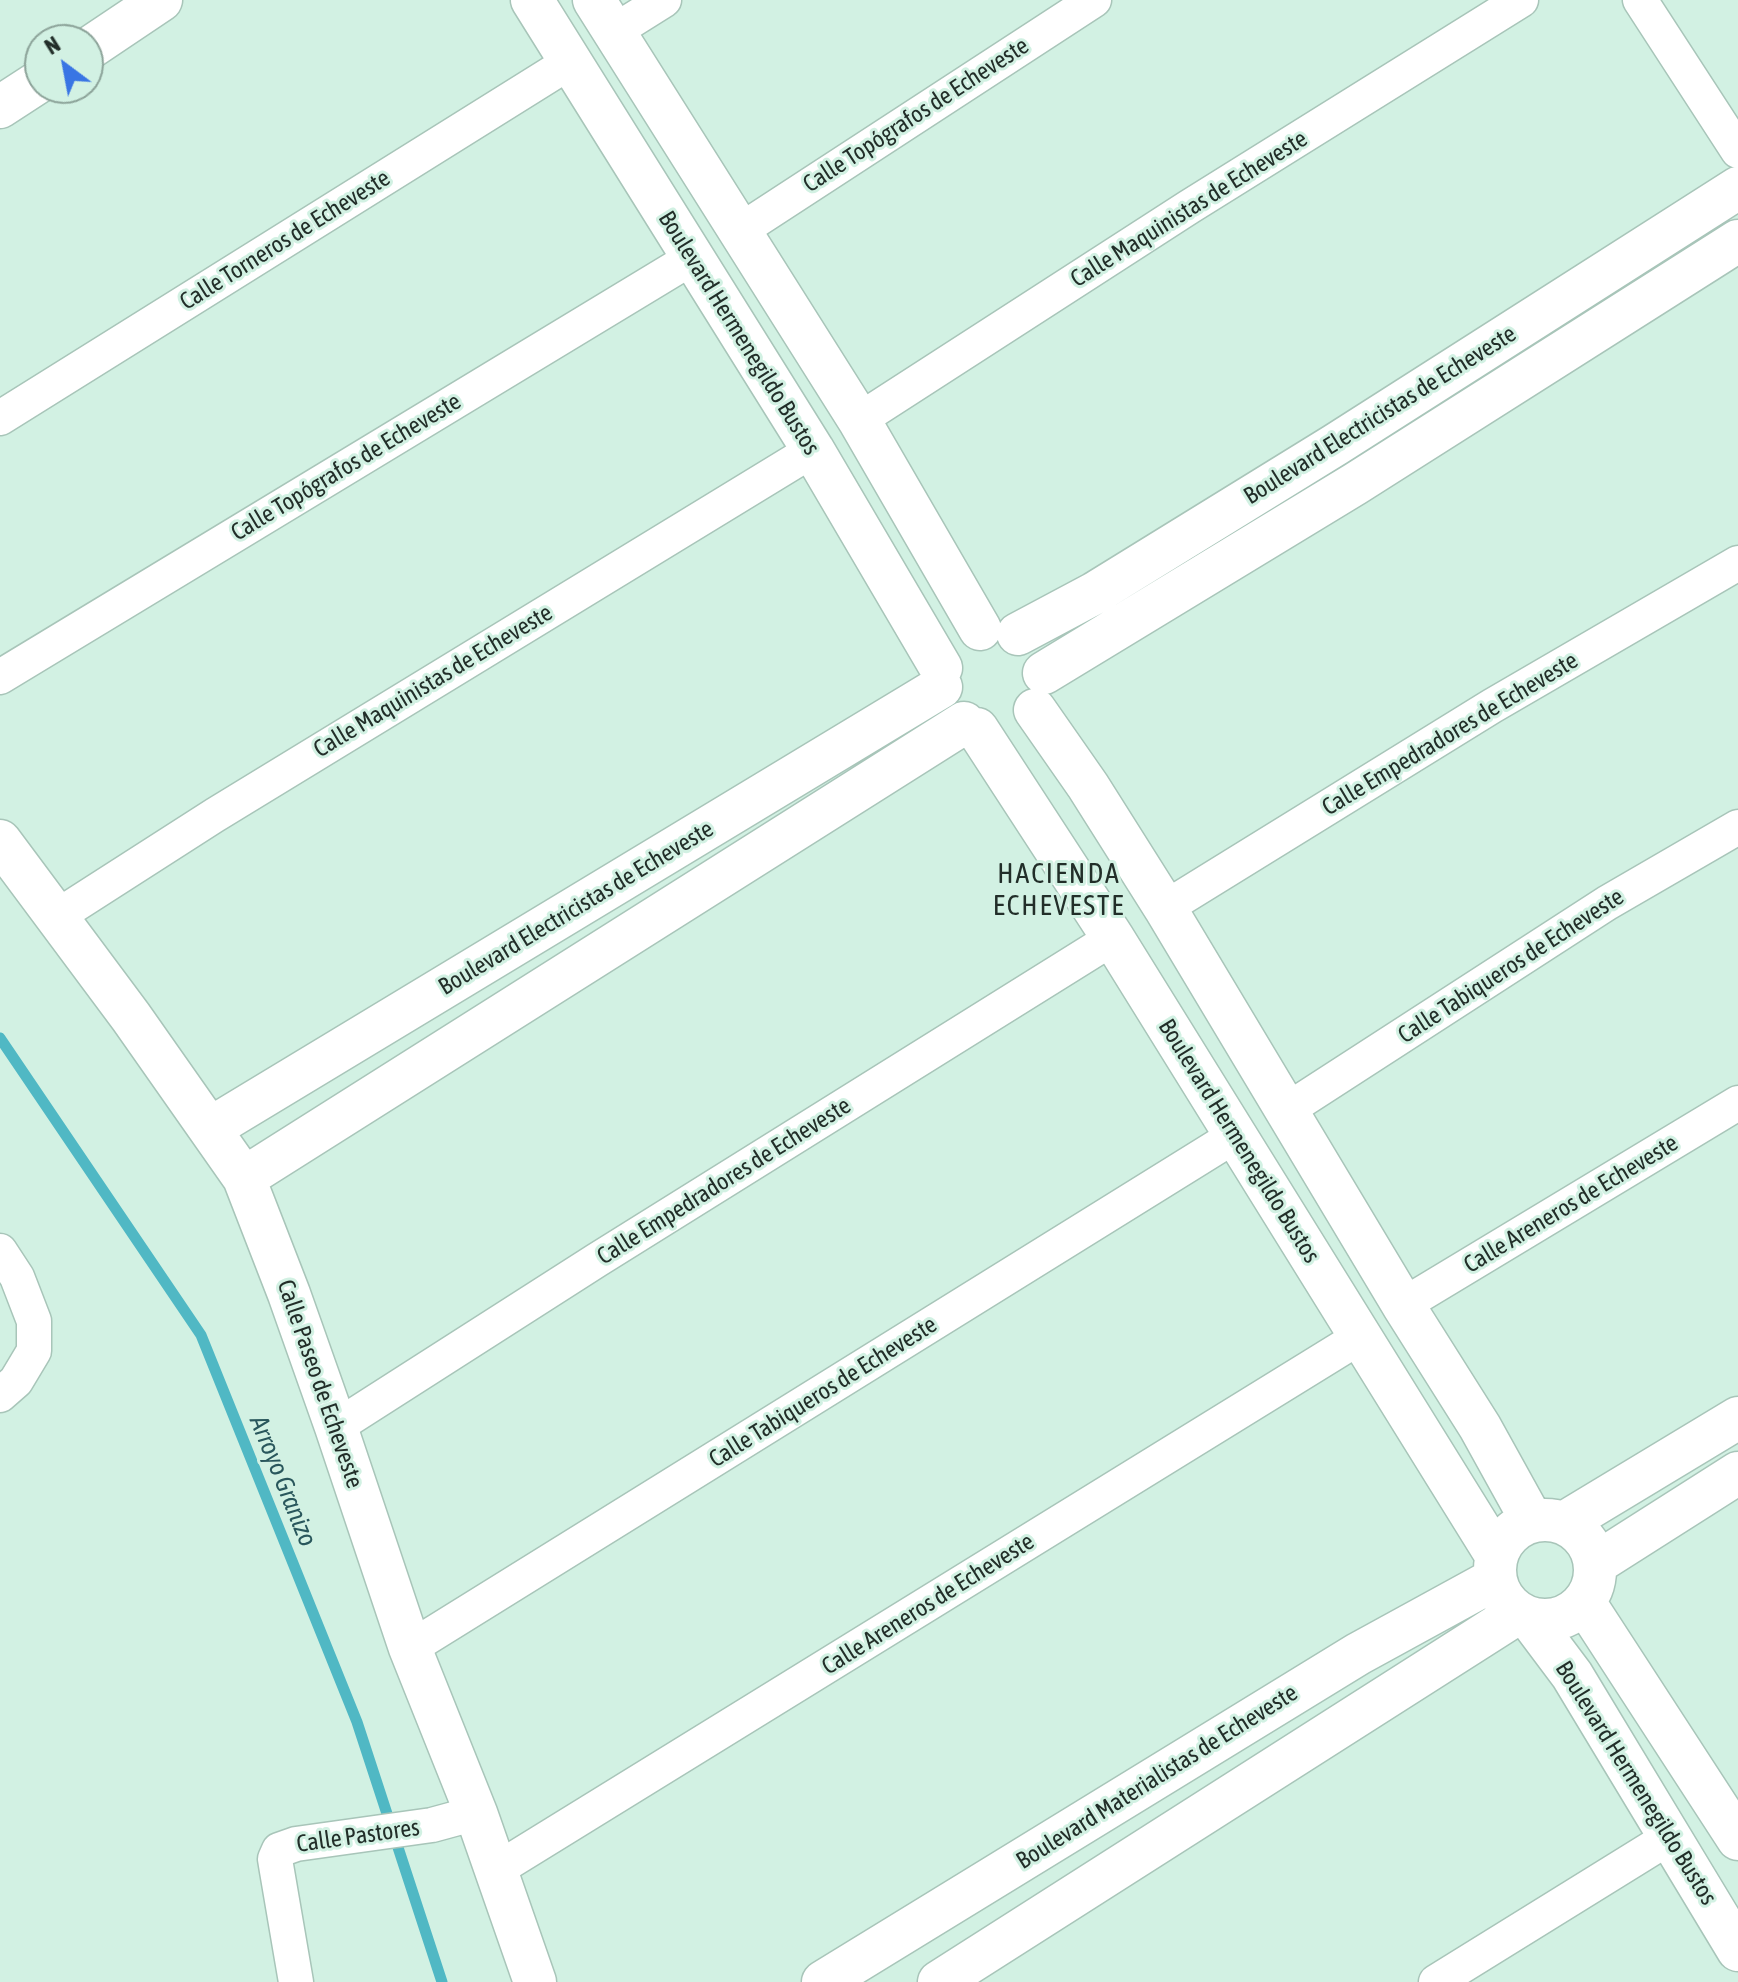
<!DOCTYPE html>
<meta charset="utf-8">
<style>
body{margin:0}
#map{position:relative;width:1738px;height:1982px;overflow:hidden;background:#d2f1e3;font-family:"Asap Condensed",sans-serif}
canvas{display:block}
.north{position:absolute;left:24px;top:24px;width:80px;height:80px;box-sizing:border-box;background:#d2f1e3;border:2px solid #8ca399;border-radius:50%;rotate:328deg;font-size:22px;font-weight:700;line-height:32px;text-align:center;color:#222e29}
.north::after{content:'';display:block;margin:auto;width:28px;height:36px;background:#3975e4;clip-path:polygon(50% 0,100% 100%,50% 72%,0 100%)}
</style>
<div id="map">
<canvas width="1738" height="1982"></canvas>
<div class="north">N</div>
</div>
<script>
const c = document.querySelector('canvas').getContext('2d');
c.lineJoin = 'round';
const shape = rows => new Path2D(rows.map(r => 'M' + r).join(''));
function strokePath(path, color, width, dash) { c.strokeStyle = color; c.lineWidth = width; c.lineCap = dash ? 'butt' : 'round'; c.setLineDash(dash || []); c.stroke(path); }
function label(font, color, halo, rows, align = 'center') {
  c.font = font + ' "Asap Condensed",sans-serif'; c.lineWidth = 6; c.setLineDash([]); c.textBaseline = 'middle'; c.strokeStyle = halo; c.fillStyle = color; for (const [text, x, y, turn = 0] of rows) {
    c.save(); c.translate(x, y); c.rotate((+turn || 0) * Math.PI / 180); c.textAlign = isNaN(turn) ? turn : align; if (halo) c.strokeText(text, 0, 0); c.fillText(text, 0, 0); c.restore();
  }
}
const stream = shape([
 [0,1038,201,1335,357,1722,442,1982]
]);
const minor = shape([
 [1640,0,1738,151],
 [613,32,664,0],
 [738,232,1094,0],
 [0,418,570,62],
 [859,420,1189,207,1521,0],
 [0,677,692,258],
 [1165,908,1492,706,1738,563],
 [56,917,215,815,813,450],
 [1287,1110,1607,903,1738,827],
 [0,1251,17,1277,34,1321,34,1351,16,1381,0,1395],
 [1403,1305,1738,1103],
 [336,1427,597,1260,1113,938],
 [410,1648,1236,1135],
 [496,1870,1360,1337],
 [296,1982,277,1871,275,1859,279,1850,296,1844,432,1825,476,1813],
 [1436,1982,1670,1837]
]);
const tertiary = shape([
 [532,0,813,450,941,668],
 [594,0,859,420,980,629],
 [88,49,161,0],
 [0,107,40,81],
 [1018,634,1095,593,1335,445,1738,188],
 [1044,673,1355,484,1738,241],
 [1035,710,1088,786,1165,908,1403,1305,1480,1427,1532,1521],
 [977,729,1113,938,1496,1555],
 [0,841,131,1017,244,1178,289,1294,336,1427,410,1648,476,1813,535,1982],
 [211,1128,941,687],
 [244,1178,964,723],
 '1495 1570a50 50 0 1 1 100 0a50 50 0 1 1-100 0Z',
 [1564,1523,1738,1418],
 [1595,1564,1738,1473],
 [1584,1602,1738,1839],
 [1530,1619,1572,1675,1738,1950],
 [823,1982,1358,1654,1495,1579],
 [939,1982,1518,1613]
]);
const streetNames = [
 ["Calle Topógrafos de Echeveste",916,115,-33],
 ["Calle Maquinistas de Echeveste",1189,209,-32],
 ["Calle Torneros de Echeveste",285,240,-32],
 ["Boulevard Hermenegildo Bustos",739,333,58],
 ["Boulevard Electricistas de Echeveste",1380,415,-32],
 ["Calle Topógrafos de Echeveste",346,467,-31],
 ["Calle Maquinistas de Echeveste",433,681,-31],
 ["Calle Empedradores de Echeveste",1450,734,-31],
 ["Boulevard Electricistas de Echeveste",576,908,-31],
 ["Calle Tabiqueros de Echeveste",1511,966,-33],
 ["Boulevard Hermenegildo Bustos",1239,1141,58],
 ["Calle Empedradores de Echeveste",724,1181,-32],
 ["Calle Areneros de Echeveste",1571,1204,-31],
 ["Calle Paseo de Echeveste",320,1384,71],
 ["Calle Tabiqueros de Echeveste",823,1392,-32],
 ["Calle Areneros de Echeveste",928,1604,-32],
 ["Boulevard Materialistas de Echeveste",1157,1777,-32],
 ["Boulevard Hermenegildo Bustos",1636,1783,58],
 ["Calle Pastores",358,1836,-8]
];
const waterNames = [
 ["Arroyo Granizo",283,1481,68]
];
const quarterNames = [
 ["HACIENDA",1059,874],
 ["ECHEVESTE",1059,906]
];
strokePath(stream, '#50b8c4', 11);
strokePath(minor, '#a8c5b9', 37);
strokePath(tertiary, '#a8c5b9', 45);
strokePath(minor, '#fff', 34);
strokePath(tertiary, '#fff', 42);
label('24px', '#222e29', '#d2f1e3', streetNames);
label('italic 26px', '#29575c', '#d2f1e3', waterNames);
c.letterSpacing = '2px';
label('28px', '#222e29', '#d2f1e3', quarterNames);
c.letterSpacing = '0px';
</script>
